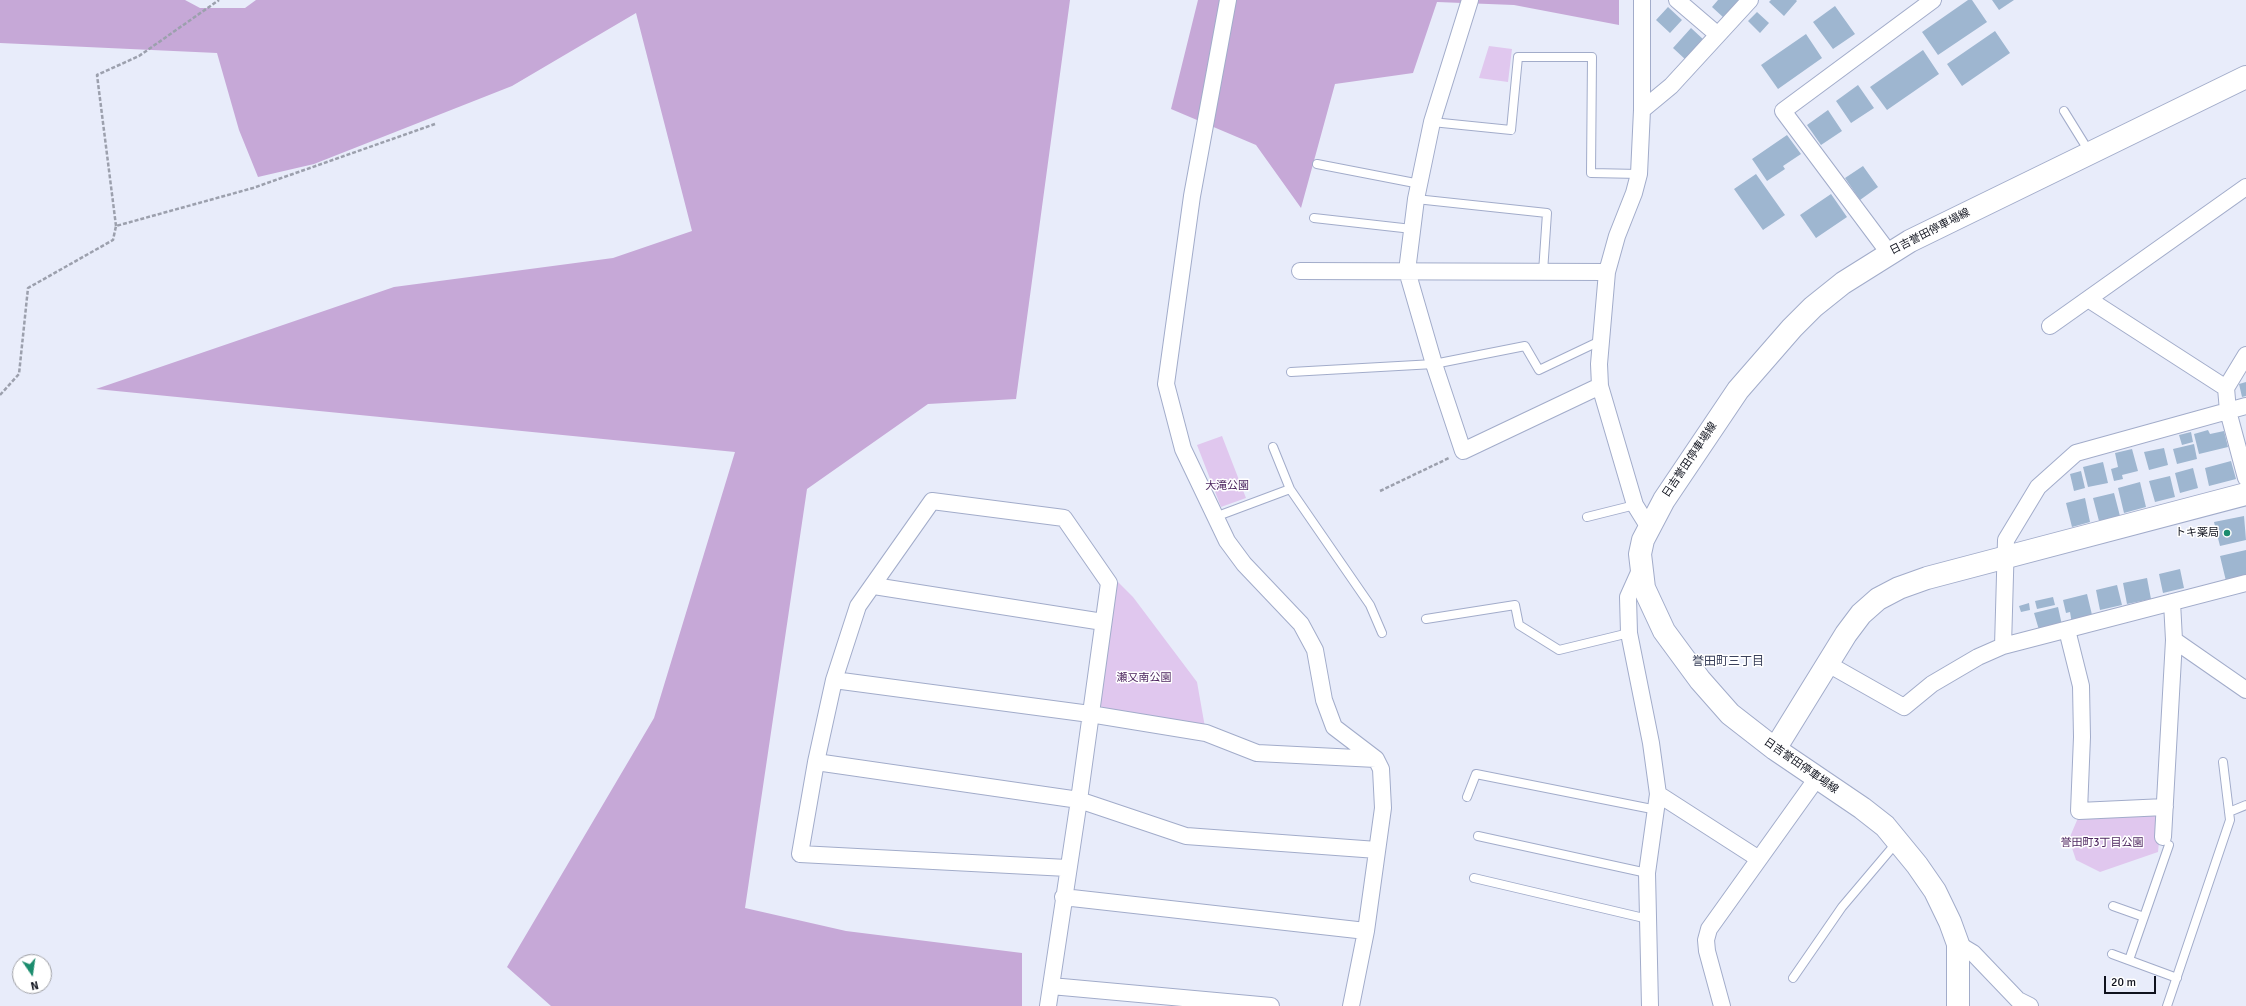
<!DOCTYPE html>
<meta charset="utf-8">
<style>
body{margin:0}
#map{position:relative;width:2246px;height:1006px;overflow:hidden;background:#e8ecfa;font-family:Signika,sans-serif}
canvas{display:block}
.north{position:absolute;left:12px;top:954px;width:40px;height:40px;box-sizing:border-box;background:#fff;border:1px solid #9fa0a5;border-radius:50%;rotate:167deg;font-size:11px;font-weight:700;line-height:16px;text-align:center;color:#0f121d}
.north::after{content:'';display:block;margin:auto;width:14px;height:18px;background:#1b8c6d;clip-path:polygon(50% 0,100% 100%,50% 72%,0 100%)}
.scale{position:absolute;left:2104px;top:976px;width:52px;height:18px;box-sizing:border-box;border:2px solid #0f121d;border-top:0;padding-left:5px;font-size:12px;line-height:14px;white-space:nowrap;color:#0f121d;-webkit-text-stroke:3px #fff;paint-order:stroke}
</style>
<div id="map">
<canvas width="2246" height="1006"></canvas>
<div class="north">N</div>
<div class="scale">20 m</div>
</div>
<script>
const c = document.querySelector('canvas').getContext('2d');
c.lineJoin = 'round';
function paint(path, color) { c.fillStyle = color; c.fill(path, 'evenodd'); }
const shape = rows => new Path2D(rows.map(r => 'M' + r).join(''));
function strokePath(path, color, width, dash) { c.strokeStyle = color; c.lineWidth = width; c.lineCap = dash ? 'butt' : 'round'; c.setLineDash(dash || []); c.stroke(path); }
function label(font, color, halo, rows, align = 'center') {
  c.font = font + ' Signika,"Noto Sans JP",sans-serif'; c.lineWidth = 3; c.setLineDash([]); c.textBaseline = 'middle'; c.strokeStyle = halo; c.fillStyle = color; for (const [text, x, y, turn = 0] of rows) {
    c.save(); c.translate(x, y); c.rotate((+turn || 0) * Math.PI / 180); c.textAlign = isNaN(turn) ? turn : align; if (halo) c.strokeText(text, 0, 0); c.fillText(text, 0, 0); c.restore();
  }
}
const green = shape([
 [1489,46,1512,49,1508,82,1479,78],
 [1222,436,1246,498,1221,507,1197,445],
 [1117,581,1133,597,1197,682,1206,733,1099,708],
 [2156,814,2161,821,2158,852,2100,872,2076,860,2069,839,2078,818]
]);
const forest = shape([
 [0,0,185,0,200,8,245,8,256,0,1070,0,1016,399,928,404,807,489,745,908,846,931,1022,953,1022,1006,551,1006,507,967,654,718,735,452,96,389,394,287,613,258,692,231,636,13,512,86,314,164,258,177,239,130,217,53,0,43],
 [1198,0,1619,0,1619,25,1514,5,1437,2,1413,73,1335,84,1301,208,1256,145,1171,109]
]);
const building = shape([
 [1718,0,1741,0,1724,18,1712,7],
 [1771,0,1796,0,1797,1,1784,16,1769,2],
 [1968,0,1972,0,1987,22,1938,55,1922,32],
 [1992,0,2014,0,1999,10],
 [1835,6,1855,34,1833,49,1813,22],
 [1668,7,1682,20,1670,33,1656,20],
 [1757,12,1769,23,1760,33,1748,21],
 [1691,28,1704,40,1686,60,1673,48],
 [1995,31,2010,53,1962,86,1947,64],
 [1806,34,1822,58,1778,89,1761,65],
 [1923,50,1939,74,1887,110,1870,87],
 [1858,85,1874,108,1851,123,1836,101],
 [1828,110,1842,131,1821,145,1807,125],
 [1787,135,1801,154,1783,166,1785,169,1767,181,1752,159],
 [1863,166,1878,187,1860,200,1845,178],
 [1756,174,1785,215,1763,230,1734,189],
 [1831,194,1847,217,1816,238,1800,215],
 [2246,382,2246,396,2242,397,2239,384],
 [2208,430,2210,434,2224,431,2228,447,2199,454,2194,434],
 [2191,432,2193,442,2182,445,2179,435],
 [2194,444,2197,459,2177,464,2173,449],
 [2164,448,2168,465,2149,470,2144,452],
 [2132,449,2138,471,2122,475,2123,479,2114,481,2111,469,2118,467,2115,453],
 [2231,461,2236,479,2209,486,2205,468],
 [2103,462,2108,483,2088,487,2083,467],
 [2193,468,2198,488,2180,493,2175,473],
 [2081,471,2085,488,2074,491,2070,474],
 [2170,476,2175,497,2155,502,2149,481],
 [2140,482,2146,507,2124,513,2118,488],
 [2114,493,2120,516,2099,521,2093,498],
 [2085,498,2090,522,2072,527,2066,503],
 [2244,516,2246,540,2220,546,2214,522],
 [2246,550,2246,577,2226,581,2220,556],
 [2180,569,2184,588,2163,593,2159,574],
 [2147,578,2151,599,2127,604,2123,583],
 [2117,585,2122,605,2100,610,2096,590],
 [2087,594,2093,619,2072,624,2070,612,2066,613,2063,600],
 [2053,597,2055,605,2037,609,2035,601],
 [2029,603,2030,610,2021,612,2019,606],
 [2058,607,2062,625,2039,630,2034,613]
]);
const path = shape([
 [116,226,97,75,139,56,219,0],
 [0,395,19,374,28,288,113,240,116,226,253,188,435,124],
 [1380,491,1449,458]
]);
const lane = shape([
 [2064,111,2090,153],
 [1432,122,1511,130,1518,57,1592,57,1591,173,1639,174],
 [1317,164,1420,184],
 [1416,199,1547,213,1543,272],
 [1314,218,1412,229],
 [1291,372,1434,364,1525,346,1539,370,1600,341],
 [1273,447,1290,489,1370,605,1382,633],
 [1215,517,1290,489],
 [1587,517,1635,505],
 [1426,619,1515,605,1519,625,1559,650,1629,633],
 [1467,797,1476,774,1657,810],
 [2229,812,2246,805],
 [1478,836,1647,873],
 [1474,878,1648,919],
 [2113,906,2144,917],
 [2112,954,2177,978],
 [2129,960,2169,845],
 [1793,978,1842,907,1897,842],
 [2167,1006,2230,820,2223,762]
]);
const street = shape([
 [1228,0,1192,196,1166,384,1183,449,1227,541,1244,564,1301,624,1315,650,1324,700,1334,727,1376,759,1381,769,1383,808,1366,931,1351,1006],
 [1470,0,1432,122,1416,199,1407,271,1434,364,1463,451,1600,386],
 [1642,0,1642,110,1639,174,1634,193,1617,236,1607,272,1599,364,1600,386,1635,505,1648,526],
 [1677,0,1718,35],
 [1642,110,1671,86,1750,0],
 [1889,253,1783,111,1933,0],
 [1300,271,1607,272],
 [2088,299,2226,388],
 [2050,326,2246,187],
 [2246,355,2226,388,2228,411,2246,478],
 [1641,568,1628,597,1629,633,1651,743,1658,794,1647,873,1650,1006],
 [874,586,1103,622],
 [2067,630,2081,686,2082,737,2079,811,2165,807],
 [2174,640,2246,690],
 [2003,646,2006,540,2038,487,2076,453,2246,406],
 [1828,664,1904,707,1932,684,1978,657,2003,646,2246,583],
 [834,680,1090,714,1206,733,1257,753,1376,759],
 [816,762,1079,800,1186,836,1377,850],
 [1658,794,1759,859],
 [2163,837,2174,640,2172,602],
 [1063,897,1366,931],
 [1958,944,1973,953,2018,1000,2030,1006],
 [1051,986,1271,1006],
 [1048,1006,1079,800,1109,583,1064,518,932,501,858,606,834,680,816,762,800,854,1067,868],
 [1722,1006,1707,951,1706,940,1709,929,1817,778]
]);
const secondary = shape([
 [1775,749,1846,634,1861,614,1878,599,1899,588,1927,578,2246,494],
 [1958,1006,1958,944,1950,922,1935,891,1917,865,1885,826,1862,808,1775,749,1730,714,1700,680,1664,631,1644,588,1640,554,1643,540,1664,500,1738,390,1792,328,1813,307,1843,283,1910,241,2246,77]
]);
const markers = [
 [2227,533,4,"#1b8c6d"]
];
const streetNames = [
 ["日吉誉田停車場線",1930,232,-27],
 ["日吉誉田停車場線",1690,460,-56],
 ["日吉誉田停車場線",1801,766,35]
];
const parkNames = [
 ["大滝公園",1227,486],
 ["瀬又南公園",1144,678],
 ["誉田町3丁目公園",2102,843]
];
const poiNames = [
 ["トキ薬局",2219,533]
];
const neighbourhoodNames = [
 ["誉田町三丁目",1728,662]
];
paint(green, '#e0c7ee');
paint(forest, '#c6a8d7');
paint(building, '#9eb6d0');
strokePath(lane, '#a2acca', 10);
strokePath(street, '#a2acca', 18);
strokePath(secondary, '#a2acca', 24);
strokePath(path, '#9ca0ad', 2.5, [4, 2]);
strokePath(lane, '#fff', 8);
strokePath(street, '#fff', 16);
strokePath(secondary, '#fff', 22);
for (const [x, y, r, color] of markers) { const dot = new Path2D(); dot.arc(x, y, r, 0, 2 * Math.PI); c.fillStyle = color; c.fill(dot); strokePath(dot, '#fff', 1.5); }
label('11px', '#0f121d', '#fff', streetNames);
label('11px', '#4e2760', '#fff', parkNames);
label('11px', '#0f121d', '#fff', poiNames, 'right');
label('12px', '#39405a', '#fff', neighbourhoodNames);
</script>
